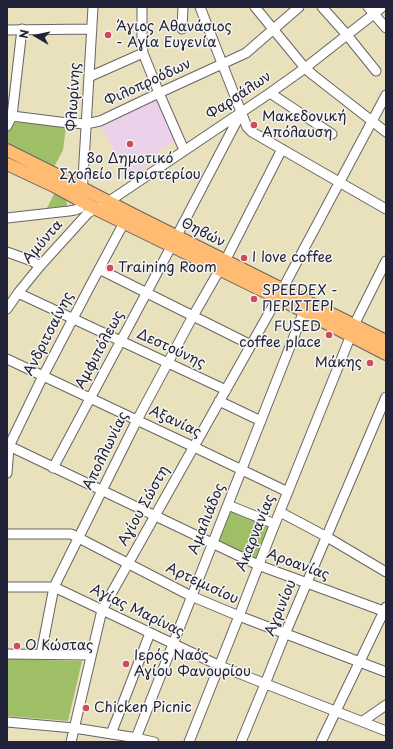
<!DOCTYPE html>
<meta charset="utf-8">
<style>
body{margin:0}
#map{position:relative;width:393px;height:749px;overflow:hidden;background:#e9e0bc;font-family:"Playpen Sans",sans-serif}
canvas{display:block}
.frame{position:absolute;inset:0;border:8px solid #22223b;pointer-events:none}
.north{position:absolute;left:16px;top:16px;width:40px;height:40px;-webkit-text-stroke:3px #f6f6f2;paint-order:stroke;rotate:279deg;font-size:11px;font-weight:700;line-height:16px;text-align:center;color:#22223b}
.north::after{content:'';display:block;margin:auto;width:14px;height:18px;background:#22223b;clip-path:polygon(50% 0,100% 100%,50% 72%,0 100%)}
</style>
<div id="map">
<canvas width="393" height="749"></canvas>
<div class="frame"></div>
<div class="north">N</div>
</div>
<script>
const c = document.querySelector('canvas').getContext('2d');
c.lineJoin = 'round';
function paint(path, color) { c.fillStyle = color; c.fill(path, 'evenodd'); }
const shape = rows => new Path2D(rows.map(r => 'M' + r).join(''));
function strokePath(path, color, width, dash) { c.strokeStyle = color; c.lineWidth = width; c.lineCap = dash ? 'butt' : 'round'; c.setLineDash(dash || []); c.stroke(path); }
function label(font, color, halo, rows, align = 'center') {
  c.font = font + ' "Playpen Sans",sans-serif'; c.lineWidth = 3; c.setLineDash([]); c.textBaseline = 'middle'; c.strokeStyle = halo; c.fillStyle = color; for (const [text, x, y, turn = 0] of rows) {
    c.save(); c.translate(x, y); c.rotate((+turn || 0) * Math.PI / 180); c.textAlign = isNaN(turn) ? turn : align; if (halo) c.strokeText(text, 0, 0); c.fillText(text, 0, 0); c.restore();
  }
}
const built = shape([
 [157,99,175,141,157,152,159,155,152,158,154,162,129,178,100,125,107,122,107,123,151,103,151,101]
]);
const green = shape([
 [16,122,66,127,63,150,54,167,8,145,7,133,12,125],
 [54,194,66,200,67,203,67,205,64,207,47,208],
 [231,509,271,527,257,559,217,541],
 [7,659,82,661,68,721,7,716]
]);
const minor = shape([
 [142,7,142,41,143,53,159,93,184,150],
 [200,7,247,127,252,132,386,209],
 [255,7,305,68,313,75,386,132],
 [322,7,347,35,376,71],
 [368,7,386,28],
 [182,29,183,7],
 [7,30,92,29],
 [89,77,143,53],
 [270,93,332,134],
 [12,116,60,122,86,124,100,121,159,93,246,53,299,7],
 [7,126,12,116,22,29],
 [7,218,69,211,75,210,80,208,82,196,93,7],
 [7,252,32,261,40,266],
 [225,261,282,149],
 [99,269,251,345],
 [18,293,226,390],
 [7,309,18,293,40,266,88,213,108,202,270,93,305,68,347,35,374,14,382,7],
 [354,325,386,261],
 [7,359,194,447,288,492],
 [219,401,261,421],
 [7,445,258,565,386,612],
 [53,468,172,245,241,113],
 [7,473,9,447,12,440,43,376,89,288,127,217],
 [228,505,275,524],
 [280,512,327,537,386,572],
 [7,534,71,534,191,596,239,616,386,672],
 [7,587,54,587,220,666,386,731],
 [7,654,91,655],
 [41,654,54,587,137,420,193,316,220,269],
 [363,721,386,705],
 [7,722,74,728,131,737,154,742],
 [111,734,150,633],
 [136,738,304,311],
 [71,742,102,610,282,290,386,95],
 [189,742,239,616,270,536,351,335],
 [241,742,265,684,285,634,386,397],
 [321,742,386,607]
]);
const major = shape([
 [7,150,69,181,130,213,386,341],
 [7,164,56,187,96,209,278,298,386,354]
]);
const markers = [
 [108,35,4,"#d1495b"],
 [254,125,4,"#d1495b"],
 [130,144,4,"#d1495b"],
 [244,258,4,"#d1495b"],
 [110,268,4,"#d1495b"],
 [254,299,4,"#d1495b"],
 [329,335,4,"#d1495b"],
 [370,363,4,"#d1495b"],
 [17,646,4,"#d1495b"],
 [126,664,4,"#d1495b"],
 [86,708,4,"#d1495b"]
];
const poiNames = [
 ["Άγιος Αθανάσιος",116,27],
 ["- Αγία Ευγενία",116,43],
 ["Μακεδονική",262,117],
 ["Απόλαυση",262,133],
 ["8ο Δημοτικό",130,159,"center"],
 ["Σχολείο Περιστερίου",130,175,"center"],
 ["I love coffee",252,258],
 ["Training Room",118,268],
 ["SPEEDEX -",262,291],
 ["ΠΕΡΙΣΤΕΡΙ",262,307],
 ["FUSED",321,327,"right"],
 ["coffee place",321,343,"right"],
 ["Μάκης",362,363,"right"],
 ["Ο Κώστας",25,646],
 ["Ιερός Ναός",134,656],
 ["Αγίου Φανουρίου",134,672],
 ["Chicken Picnic",94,708]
];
const streetNames = [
 ["Φιλοπροόδων",148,83,-25],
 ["Φαρσάλων",239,96,-34],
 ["Φλωρίνης",74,97,-87],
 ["Θηβών",203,233,27],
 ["Αμύντα",43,242,-49],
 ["Ανδριτσαίνης",49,334,-63],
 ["Δεστούνης",171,349,25],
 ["Αμφιπόλεως",100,350,-62],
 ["Αξανίας",175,422,25],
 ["Απολλωνίας",106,451,-64],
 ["Αγίου Σώστη",144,506,-61],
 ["Αμαλιάδος",207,519,-68],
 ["Ακαρνανίας",256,533,-68],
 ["Αροανίας",298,565,20],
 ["Αρτεμισίου",202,584,25],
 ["Αγρινίου",281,608,-67],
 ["Αγίας Μαρίνας",137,611,26]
];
paint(built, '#ecd1eb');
paint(green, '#9fbf67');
strokePath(minor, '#686468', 11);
strokePath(major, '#686468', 14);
strokePath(minor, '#fff', 9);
strokePath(major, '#febb71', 12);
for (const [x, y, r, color] of markers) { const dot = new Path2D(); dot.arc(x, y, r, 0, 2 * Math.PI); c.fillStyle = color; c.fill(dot); strokePath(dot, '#f6f6f2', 1.5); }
label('14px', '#22223b', '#f6f6f2', poiNames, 'left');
label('14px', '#22223b', '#f6f6f2', streetNames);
</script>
